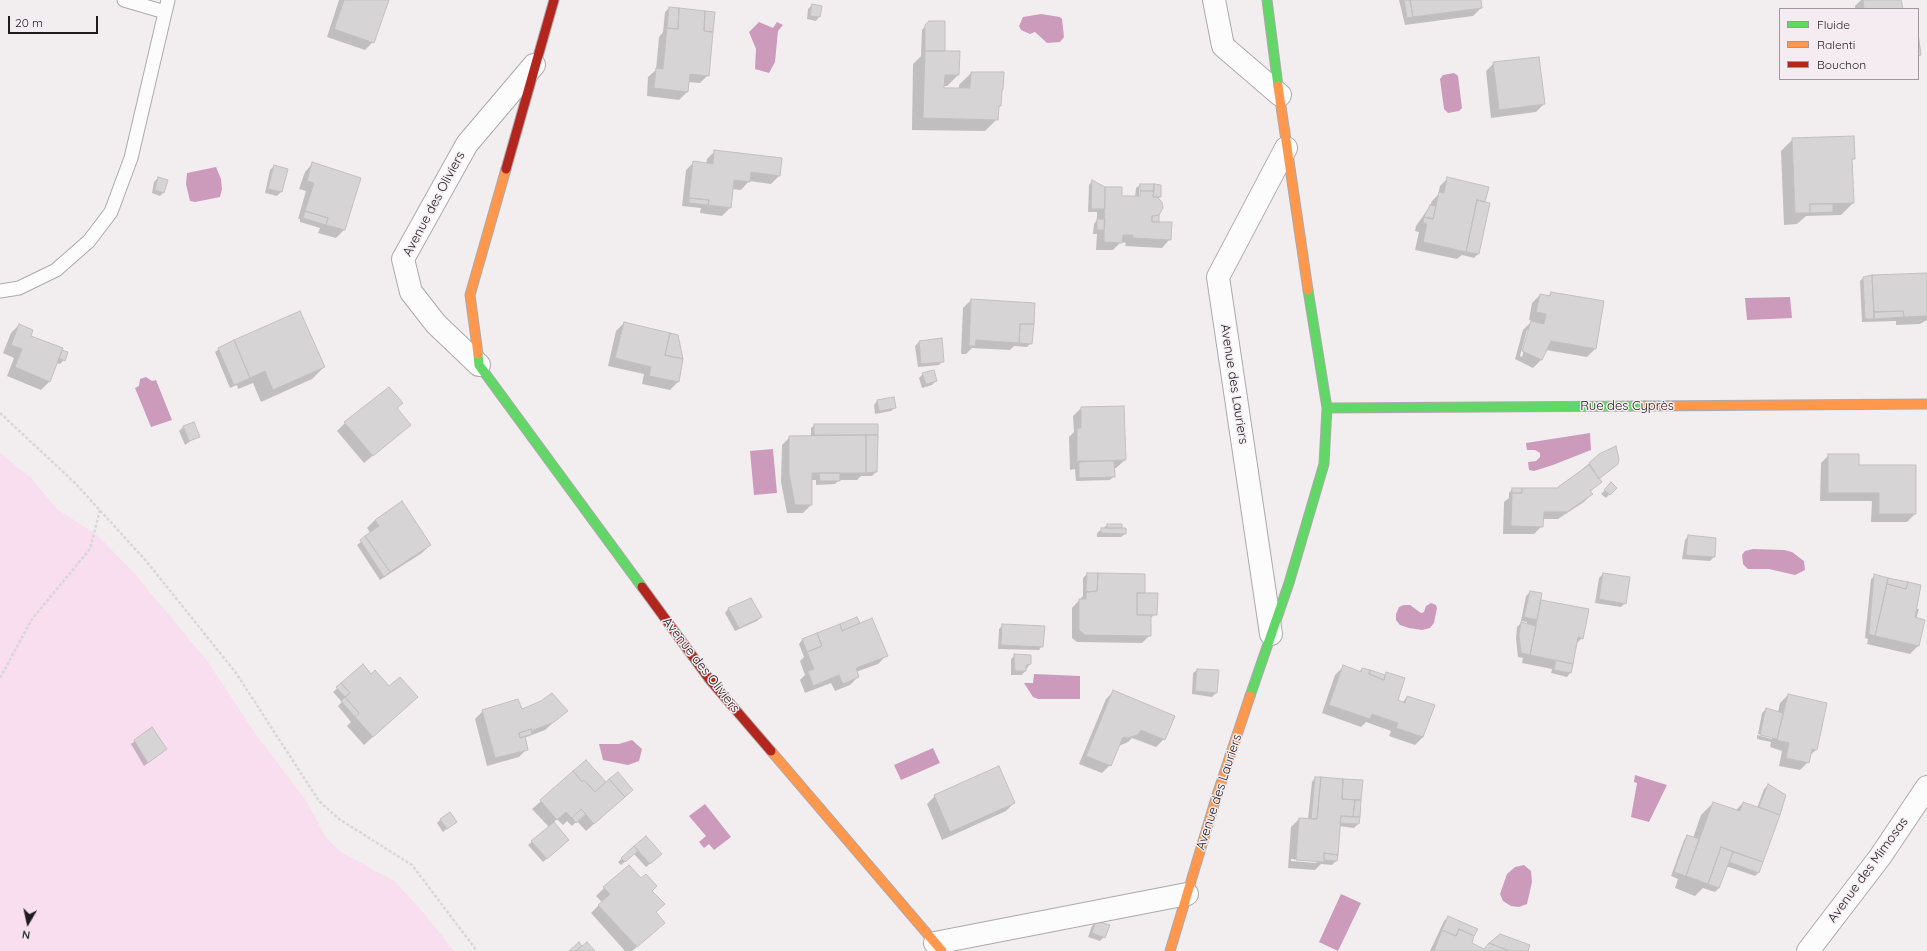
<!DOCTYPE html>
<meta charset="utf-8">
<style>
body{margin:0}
#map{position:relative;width:1927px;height:951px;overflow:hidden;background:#f2eef0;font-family:Quicksand,sans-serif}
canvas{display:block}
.legend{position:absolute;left:1779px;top:8px;width:140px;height:72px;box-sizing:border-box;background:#f4ecf0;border:1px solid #9f999c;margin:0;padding:5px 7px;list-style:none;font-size:12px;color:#1f1c1e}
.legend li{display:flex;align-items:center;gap:8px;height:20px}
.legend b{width:20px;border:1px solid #9f999c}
.north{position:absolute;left:8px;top:903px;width:40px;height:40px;-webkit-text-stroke:3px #f4ecf0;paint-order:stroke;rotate:189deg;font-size:11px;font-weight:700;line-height:16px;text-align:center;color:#1f1c1e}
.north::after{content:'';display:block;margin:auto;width:14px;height:18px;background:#1f1c1e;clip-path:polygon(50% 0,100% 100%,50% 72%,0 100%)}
.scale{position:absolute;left:8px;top:16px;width:90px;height:18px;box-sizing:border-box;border:2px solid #1f1c1e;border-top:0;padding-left:5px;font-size:12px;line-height:14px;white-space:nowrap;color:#1f1c1e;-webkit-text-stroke:3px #f4ecf0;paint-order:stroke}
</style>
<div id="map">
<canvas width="1927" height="951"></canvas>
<ul class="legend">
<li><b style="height:5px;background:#63d668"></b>Fluide</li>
<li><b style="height:5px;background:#ff974d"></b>Ralenti</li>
<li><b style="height:5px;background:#b3261e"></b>Bouchon</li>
</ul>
<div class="north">N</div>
<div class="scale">20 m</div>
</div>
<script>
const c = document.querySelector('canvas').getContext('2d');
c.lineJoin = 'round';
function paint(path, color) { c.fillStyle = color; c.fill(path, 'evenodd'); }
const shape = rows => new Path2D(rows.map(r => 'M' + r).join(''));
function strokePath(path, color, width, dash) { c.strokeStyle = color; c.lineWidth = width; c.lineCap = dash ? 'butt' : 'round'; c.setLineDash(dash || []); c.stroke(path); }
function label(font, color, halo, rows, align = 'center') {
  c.font = font + ' Quicksand,sans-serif'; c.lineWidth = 3; c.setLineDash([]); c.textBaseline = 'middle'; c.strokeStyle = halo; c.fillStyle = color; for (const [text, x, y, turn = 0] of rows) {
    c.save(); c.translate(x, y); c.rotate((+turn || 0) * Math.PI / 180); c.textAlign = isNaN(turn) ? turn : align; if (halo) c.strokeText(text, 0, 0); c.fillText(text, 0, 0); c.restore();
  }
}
const green = shape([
 [0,453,31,478,57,509,97,535,134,573,208,662,255,733,307,802,326,838,341,852,394,881,418,906,454,951,0,951]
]);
const water = shape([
 [1041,14,1060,17,1062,19,1064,37,1060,42,1047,43,1035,32,1030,34,1021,30,1019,26,1023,17],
 [759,22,773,28,777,22,783,25,778,31,775,62,769,73,755,69,756,49,749,32],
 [1454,73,1458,76,1462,108,1459,111,1448,113,1444,109,1440,79,1443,75],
 [216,167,221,179,222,189,220,197,195,202,190,201,186,184,187,173],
 [1790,297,1792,318,1747,320,1745,298],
 [146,377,152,381,156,380,172,420,151,427,135,388,139,386,140,379],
 [1590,433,1591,450,1553,465,1534,471,1529,470,1528,462,1536,461,1540,457,1540,453,1535,450,1527,450,1526,443],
 [773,449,777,493,754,495,750,451],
 [1753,549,1784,550,1792,552,1804,561,1805,570,1795,575,1769,569,1748,569,1743,564,1742,555,1745,551],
 [1431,603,1436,605,1437,608,1434,623,1430,628,1422,630,1409,628,1400,625,1396,620,1396,614,1399,607,1404,605,1410,605,1421,613,1424,612,1426,606],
 [1034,674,1080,676,1080,699,1038,699,1033,697,1024,683,1033,683],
 [632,740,642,749,639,761,628,765,603,760,599,744,619,744],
 [933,748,940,763,901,780,894,765],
 [1635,775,1667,785,1649,822,1631,817,1637,783,1634,782],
 [705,804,731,837,714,850,709,844,704,848,699,842,706,836,689,816],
 [1524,865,1531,871,1532,882,1527,904,1519,907,1511,906,1503,901,1500,894,1507,874,1515,867],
 [1341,894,1361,903,1338,951,1319,942]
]);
const shadow = shape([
 [339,0,386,0,373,42,365,50,327,37],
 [1399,0,1480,0,1481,8,1473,16,1405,25],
 [1861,0,1900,0,1902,9,1855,9,1855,6],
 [812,5,819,17,816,21,807,19,808,9],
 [669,8,708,75,700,83,688,82,687,92,679,100,647,96,648,77,656,70,659,37,663,32,665,12],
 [929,22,958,75,947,86,943,86,943,89,959,89,959,85,971,73,1000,105,998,108,997,119,985,131,912,130,913,64,921,56,922,30],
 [1494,63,1544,104,1536,112,1491,118,1486,71],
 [1793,139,1854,158,1851,161,1853,203,1841,215,1806,216,1797,224,1784,225,1781,151],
 [715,151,779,176,771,184,749,181,741,190,732,189,730,208,722,216,700,213,701,208,682,206,686,170,694,162,706,164,707,159],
 [313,163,360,179,344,230,336,238,318,233,320,228,300,222,300,219,298,219,306,191,299,189,305,172],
 [274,166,281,192,277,196,265,193,270,170],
 [158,178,164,192,160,196,152,193,154,182],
 [1448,178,1484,203,1488,204,1478,254,1474,258,1462,255,1457,259,1415,250,1419,232,1415,231,1416,226,1430,206,1432,201,1438,195,1440,186],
 [1092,181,1121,197,1135,197,1136,188,1140,185,1160,197,1157,199,1158,221,1170,239,1162,248,1125,246,1126,243,1121,242,1113,250,1096,250,1097,234,1093,234,1094,224,1097,220,1097,212,1088,212,1089,185],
 [1139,187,1141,187,1141,196,1139,196],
 [1104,195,1106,214,1104,214],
 [1927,274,1927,320,1920,324,1896,325,1896,321,1862,322,1860,281,1864,277],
 [1551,293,1595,349,1587,357,1546,350,1541,360,1533,368,1515,359,1523,330,1532,321,1529,320,1532,303,1540,295,1547,297],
 [1527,330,1529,330,1522,357,1520,356],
 [971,300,1031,343,1027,347,1014,346,1010,350,972,348,966,354,961,354,963,308],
 [624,323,682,359,678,382,670,390,642,384,644,374,608,366,616,331],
 [19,325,30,336,64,360,60,364,57,363,49,382,41,390,7,376,14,358,3,353,11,333],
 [919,342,943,361,939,365,918,367,915,346],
 [219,349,324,367,312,379,261,402,253,383,238,389,237,385,230,388,215,352],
 [923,374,936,381,932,385,922,388,919,378],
 [877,401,895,408,891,411,875,414,874,405],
 [1081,408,1125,460,1116,468,1113,468,1114,476,1110,480,1076,481,1075,469,1070,470,1069,437,1074,432,1073,416],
 [396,409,410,425,364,463,337,431,345,423],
 [193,423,198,436,185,445,179,431,183,427],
 [815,425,877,425,876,472,872,476,861,476,857,480,839,480,835,484,816,485,816,480,811,480,811,505,803,513,787,513,781,482,782,445,790,437,811,437,811,428],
 [1600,455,1598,479,1601,482,1590,492,1592,494,1584,502,1558,519,1543,519,1542,526,1534,534,1503,534,1504,502,1509,498,1509,493,1512,489,1557,489],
 [1829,455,1858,466,1915,514,1907,522,1871,522,1872,501,1820,501,1821,463],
 [1611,484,1615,488,1606,498,1601,494],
 [402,503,430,545,422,553,380,580,357,545,371,534,367,528,375,520],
 [1107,525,1121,529,1125,534,1121,537,1097,537,1097,533],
 [1688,536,1714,557,1710,561,1682,559,1685,540],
 [1087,574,1144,594,1156,614,1150,618,1150,635,1142,643,1077,642,1072,638,1072,608,1083,596,1083,578],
 [1603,574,1625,603,1621,607,1595,603,1599,578],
 [1875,576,1920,586,1915,609,1919,609,1916,619,1924,620,1918,646,1910,654,1867,644,1868,639,1865,638,1871,579],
 [1530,592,1539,603,1541,601,1582,638,1575,645,1570,673,1567,677,1551,673,1552,669,1522,663,1523,658,1518,657,1516,639,1517,627,1521,623,1527,625,1527,622,1521,621,1526,596],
 [751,599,761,617,757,621,735,631,725,613,728,609],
 [857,618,859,623,856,626,886,656,878,664,856,672,858,677,850,685,835,691,831,683,805,693,800,680,805,675,800,661,804,657,799,644,802,640],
 [1003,625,1042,646,1039,650,998,649,999,629],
 [1015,655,1030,664,1022,675,1011,675,1011,659],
 [1343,667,1359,672,1362,669,1384,676,1387,674,1397,701,1402,703,1407,697,1423,737,1415,745,1389,736,1391,731,1366,722,1361,727,1322,713,1335,675],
 [1197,670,1218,671,1216,693,1212,697,1192,694,1193,673],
 [371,676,389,688,408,705,364,745,347,726,351,722,338,706,342,702,333,692,342,684],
 [1114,691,1164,739,1156,747,1132,738,1128,742,1119,746,1110,765,1102,773,1079,764,1106,699],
 [1788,695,1816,750,1809,756,1808,762,1800,770,1779,766,1782,751,1770,747,1771,742,1757,739,1757,735,1772,739,1772,737,1758,734,1762,713,1766,709,1778,712,1780,703],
 [483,711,521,710,566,711,545,730,524,738,527,749,519,757,487,766,475,719],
 [135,741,166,749,144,766,131,744],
 [573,773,615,805,586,831,577,821,572,826,567,821,563,825,557,819,553,823,564,843,543,862,528,845,549,827,532,809],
 [1315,778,1362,781,1358,824,1354,828,1339,826,1336,861,1332,865,1321,864,1315,870,1288,868,1291,827,1299,819,1308,819,1312,782],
 [1291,859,1318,861,1316,863,1291,861],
 [1768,785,1779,815,1759,872,1755,876,1726,866,1719,888,1715,892,1703,888,1695,896,1675,888,1678,879,1671,876,1684,840,1688,836,1693,838,1701,815,1713,803,1735,811,1743,803,1757,808,1764,789],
 [935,796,1014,803,1006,811,942,840,927,804],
 [441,819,455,822,443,832,437,823],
 [646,837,657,858,646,867,634,854,621,865,618,862],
 [604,888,651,891,655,931,632,951,625,951,591,913,602,902,596,896],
 [1448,917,1471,944,1484,950,1527,951,1430,951,1444,921],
 [1096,922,1104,937,1100,941,1088,937,1092,926]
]);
const building = shape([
 [344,0,389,0,374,43,334,29,344,0],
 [1404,0,1410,0,1413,17,1407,18,1404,0],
 [1410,0,1481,0,1482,8,1413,17,1410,0],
 [1863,0,1901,0,1903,9,1864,9,1863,0],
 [812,4,822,6,820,17,810,16,812,4],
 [669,7,679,8,678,29,667,28,669,7],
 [679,8,705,11,704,31,713,32,709,76,690,74,688,92,654,88,656,68,663,69,667,28,678,29,679,8],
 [705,11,715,12,713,32,704,31,705,11],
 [929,21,945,21,945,51,925,51,925,25,929,21],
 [1918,33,1921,55,1918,56,1918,33],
 [925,51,960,51,959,75,945,75,944,88,970,88,971,72,1004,72,1003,90,1002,90,1001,106,999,106,998,120,923,118,925,51],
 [1539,57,1545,104,1499,110,1493,62,1539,57],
 [1854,136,1855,159,1852,159,1854,203,1810,204,1810,213,1795,213,1792,138,1854,136],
 [714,150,782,158,780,176,751,172,750,182,734,180,731,208,708,205,709,200,689,198,693,161,713,164,714,150],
 [312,162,361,178,345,230,326,225,328,218,305,211,314,183,307,181,312,162],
 [274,165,288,169,282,192,268,189,274,165],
 [158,177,168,180,164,193,155,190,158,177],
 [1447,177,1489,187,1485,202,1477,200,1466,252,1423,242,1427,224,1423,223,1424,217,1433,219,1439,192,1444,193,1447,177],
 [1092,180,1105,187,1105,209,1091,209,1092,180],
 [1140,184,1154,184,1154,191,1140,191,1140,184],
 [1154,184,1161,185,1161,197,1153,197,1154,184],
 [1105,187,1122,187,1122,196,1140,196,1140,191,1154,191,1153,197,1157,197,1162,202,1163,208,1159,215,1152,216,1152,222,1172,222,1171,240,1133,238,1133,235,1123,235,1122,243,1104,242,1105,187],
 [689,198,709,200,708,205,689,203,689,198],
 [1477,200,1490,203,1479,254,1466,252,1477,200],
 [1810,204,1833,204,1833,212,1810,213,1810,204],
 [1430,205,1436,206,1433,219,1424,217,1430,205],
 [305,211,328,218,326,225,303,218,305,211],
 [1159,215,1159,222,1152,222,1152,216,1159,215],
 [1097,219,1105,219,1104,230,1097,230,1097,219],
 [1927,273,1927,316,1904,317,1903,311,1874,312,1872,275,1927,273],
 [1872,275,1874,319,1865,319,1863,277,1872,275],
 [1551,292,1604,301,1596,349,1551,341,1542,360,1522,351,1531,321,1544,324,1546,314,1536,312,1540,294,1550,296,1551,292],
 [971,299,1035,303,1034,324,1020,324,1019,343,976,340,975,346,969,346,971,299],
 [300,311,325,367,273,390,265,371,250,378,234,340,300,311],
 [1903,311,1904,317,1874,319,1874,312,1903,311],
 [624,322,670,333,665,355,683,359,679,382,649,376,651,367,615,358,624,322],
 [19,324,33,330,31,336,63,348,50,382,15,367,22,349,11,345,19,324],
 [1020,324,1034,324,1032,344,1019,343,1020,324],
 [670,333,678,335,683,359,665,355,670,333],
 [942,338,944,362,921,364,919,341,942,338],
 [234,340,250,378,234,385,218,348,234,340],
 [62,350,68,352,65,361,59,358,62,350],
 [934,370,937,381,926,384,922,373,934,370],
 [389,387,403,403,397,408,411,425,373,456,344,422,389,387],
 [894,397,896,408,879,411,877,400,894,397],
 [1124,406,1126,460,1077,462,1077,428,1081,428,1081,407,1124,406],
 [194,422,200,437,189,441,183,426,194,422],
 [814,424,878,424,878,435,814,435,814,424],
 [866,435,866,473,812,473,812,505,795,505,789,473,789,436,866,435],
 [866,435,878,435,877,472,866,473,866,435],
 [1616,446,1619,459,1618,464,1599,479,1589,463,1599,454,1616,446],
 [1828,454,1859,454,1859,465,1916,465,1916,514,1879,514,1879,493,1828,493,1828,454],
 [1079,461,1114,461,1115,477,1079,478,1079,461],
 [1589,465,1602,482,1590,491,1593,494,1567,512,1544,512,1543,527,1511,526,1512,493,1522,493,1522,488,1559,488,1558,487,1589,465],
 [819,473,840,473,840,481,820,481,819,473],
 [1611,482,1617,488,1610,495,1604,490,1611,482],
 [1512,488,1522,488,1522,493,1512,493,1512,488],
 [402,501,431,545,390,572,365,536,379,526,375,520,402,501],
 [1107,524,1122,524,1122,528,1107,528,1107,524],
 [1101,528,1126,528,1126,534,1101,533,1101,528],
 [1688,535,1716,538,1715,557,1686,555,1688,535],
 [365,536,390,572,384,577,360,540,365,536],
 [1087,573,1098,573,1097,591,1086,592,1087,573],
 [1098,573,1145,574,1145,593,1137,593,1137,615,1151,615,1151,636,1085,635,1079,630,1079,599,1086,599,1086,592,1097,591,1098,573],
 [1603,573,1630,577,1626,604,1599,599,1603,573],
 [1874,574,1888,578,1875,636,1869,634,1874,574],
 [1888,578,1908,582,1906,589,1887,584,1888,578],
 [1908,582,1921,585,1915,617,1925,620,1919,646,1875,636,1887,584,1906,589,1908,582],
 [1530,591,1542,593,1537,620,1524,617,1530,591],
 [1137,593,1158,593,1157,615,1137,615,1137,593],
 [751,598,762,617,739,628,728,608,751,598],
 [1541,600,1589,609,1583,639,1578,637,1573,664,1530,655,1541,600],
 [857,617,860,623,842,631,840,624,857,617],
 [872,618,888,656,856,668,859,677,843,684,839,675,813,686,808,671,814,669,807,652,822,646,817,633,840,624,842,631,872,618],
 [1521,622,1536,626,1530,655,1521,653,1519,635,1521,622],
 [1002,624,1045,626,1043,647,1001,645,1002,624],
 [817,633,822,646,807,652,802,639,817,633],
 [1014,654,1031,655,1031,664,1026,665,1026,671,1015,671,1014,654],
 [1556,660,1573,664,1571,673,1554,670,1556,660],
 [363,664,371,674,375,670,389,686,400,677,418,697,373,737,355,717,359,713,345,697,350,693,341,683,363,664],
 [1343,665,1361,672,1362,668,1370,670,1369,674,1384,680,1386,672,1405,678,1398,700,1405,703,1407,696,1435,705,1423,737,1396,728,1398,723,1372,714,1370,719,1329,705,1343,665],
 [1197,669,1219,670,1217,693,1195,691,1197,669],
 [1370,670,1385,675,1384,680,1369,674,1370,670],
 [341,683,350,693,345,697,336,687,341,683],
 [1113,690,1175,716,1165,740,1141,730,1137,735,1128,738,1123,737,1111,766,1086,756,1113,690],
 [552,693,568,711,554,722,531,731,531,729,519,733,520,738,525,736,528,750,495,758,482,710,518,699,522,709,541,701,552,693],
 [1788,694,1827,703,1817,750,1812,749,1809,763,1786,758,1789,743,1777,740,1788,694],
 [345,697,359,713,355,717,341,701,345,697],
 [1766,708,1783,713,1777,739,1760,735,1766,708],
 [152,727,167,749,148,763,134,740,152,727],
 [531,729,532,734,520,738,519,733,531,729],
 [586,760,606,782,595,792,584,780,582,782,573,771,586,760],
 [999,766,1015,803,950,832,934,795,999,766],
 [573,771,582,782,584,780,595,792,609,779,625,797,594,824,581,809,572,818,566,812,557,820,540,800,573,771],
 [618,772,633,790,625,797,609,779,618,772],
 [1315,777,1321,777,1317,819,1311,819,1315,777],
 [1321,777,1343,779,1342,799,1355,800,1353,817,1341,816,1338,855,1324,853,1324,862,1296,860,1299,818,1317,819,1321,777],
 [1343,779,1363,780,1361,800,1342,799,1343,779],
 [1768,784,1786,795,1780,815,1759,807,1768,784],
 [1355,800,1361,800,1360,817,1353,817,1355,800],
 [1713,802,1740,811,1743,802,1780,815,1763,862,1721,847,1708,884,1686,876,1713,802],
 [581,809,586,814,576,823,572,818,581,809],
 [450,812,457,822,447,829,440,819,450,812],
 [1341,816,1360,817,1359,824,1340,823,1341,816],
 [554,822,569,840,547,859,531,841,554,822],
 [1687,835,1699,839,1686,876,1674,872,1687,835],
 [646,836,662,854,650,864,634,846,646,836],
 [634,846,638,851,625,862,621,858,634,846],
 [1721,847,1733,852,1719,888,1708,884,1721,847],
 [1733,852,1763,862,1759,873,1729,862,1733,852],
 [1324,853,1338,855,1337,861,1324,860,1324,853],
 [629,865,641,878,646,874,657,886,652,891,665,904,656,912,665,923,637,947,598,905,610,894,603,887,629,865],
 [1448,916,1478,929,1474,936,1459,929,1456,936,1442,930,1448,916],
 [1096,921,1110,925,1105,938,1092,933,1096,921],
 [1459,929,1474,936,1472,943,1484,949,1489,943,1509,951,1434,951,1442,930,1456,936,1459,929],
 [1500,934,1530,945,1528,951,1509,951,1489,943,1500,934],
 [579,942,582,946,576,951,569,951,579,942],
 [587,942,595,951,576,951,582,946,587,942]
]);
const path = shape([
 [0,413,75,483,147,562,236,673,319,801,339,819,412,865,477,951],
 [0,678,32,619,90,549,100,510]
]);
const lane = shape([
 [124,0,165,12],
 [0,291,19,288,56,270,89,241,111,212,131,158,168,0]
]);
const street = shape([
 [1214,0,1223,46,1280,95],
 [479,365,436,324,411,292,403,259,467,144,534,65],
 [1271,634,1218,277,1286,148],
 [935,943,1187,894],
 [1808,951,1880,857,1927,787]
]);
const fast = shape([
 [1267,0,1278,86],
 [478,354,479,365,642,587],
 [1327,408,1645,406],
 [1250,696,1289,583,1324,464,1327,408,1308,290]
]);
const slow = shape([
 [1278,86,1308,290],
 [478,354,470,295,506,169],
 [1645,406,1927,404],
 [771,751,942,951],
 [1170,951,1216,798,1250,696]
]);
const jam = shape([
 [506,169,554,0],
 [642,587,710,680,771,751]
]);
const streetNames = [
 ["Avenue des Oliviers",434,204,-62],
 ["Avenue des Lauriers",1234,384,81],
 ["Rue des Cyprès",1627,406],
 ["Avenue des Oliviers",701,665,52],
 ["Avenue des Lauriers",1219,792,-72],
 ["Avenue des Mimosas",1868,870,-54]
];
paint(green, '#f8deee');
paint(water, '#cc9bbb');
paint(shadow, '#0003');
paint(building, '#d7d4d5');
strokePath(building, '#c3bfc1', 1);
strokePath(lane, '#aca9ab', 15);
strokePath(street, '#aca9ab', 24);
strokePath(fast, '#aca9ab', 11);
strokePath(slow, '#aca9ab', 11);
strokePath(jam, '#aca9ab', 11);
strokePath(path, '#d8d7d7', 2.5, [3, 2]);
strokePath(lane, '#fdfcfd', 13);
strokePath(street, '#fdfcfd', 22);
strokePath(fast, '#63d668', 9);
strokePath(slow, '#ff974d', 9);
strokePath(jam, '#b3261e', 9);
label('13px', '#1f1c1e', '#f4ecf0', streetNames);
</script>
